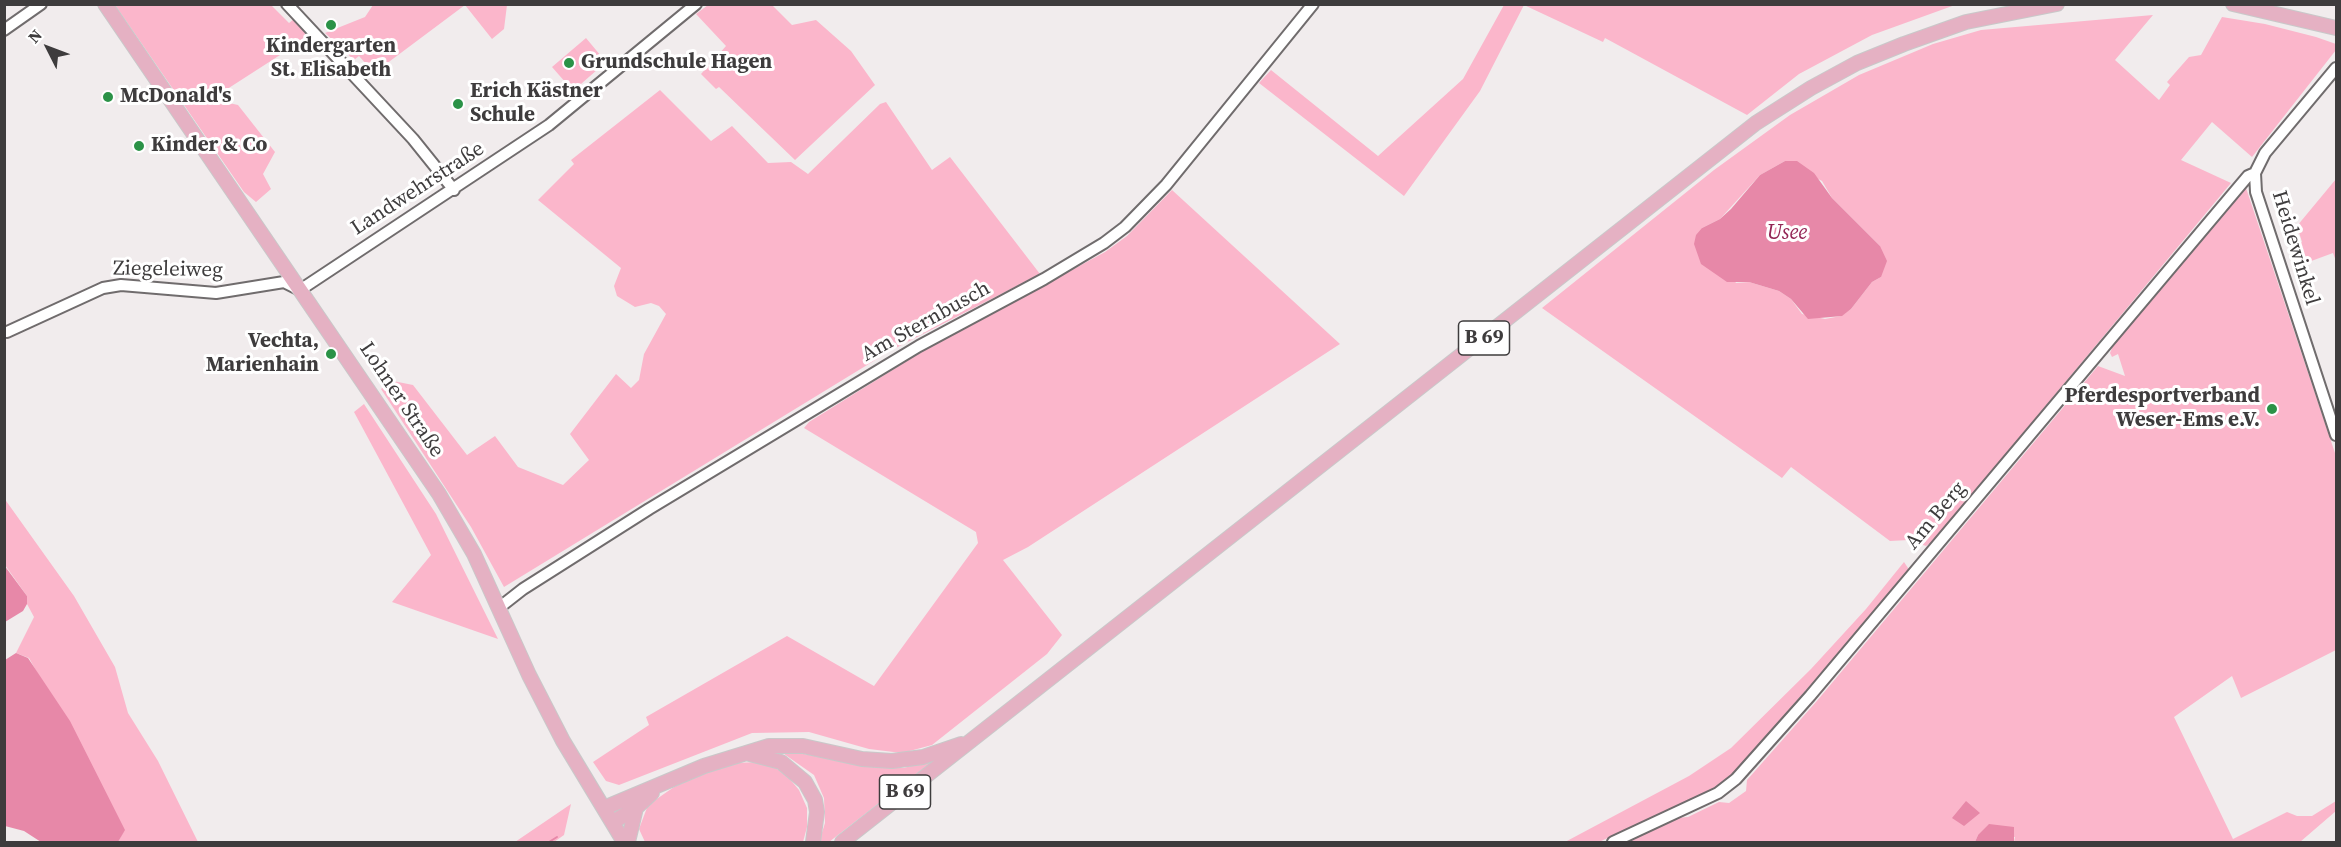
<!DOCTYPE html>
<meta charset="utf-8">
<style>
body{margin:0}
#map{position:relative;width:2341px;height:847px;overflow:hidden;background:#f1eced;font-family:"Source Serif 4",serif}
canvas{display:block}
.frame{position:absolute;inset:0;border:6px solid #3e3c3d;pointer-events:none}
.north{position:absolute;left:18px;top:18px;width:60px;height:60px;-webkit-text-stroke:4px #fff;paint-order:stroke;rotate:312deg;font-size:16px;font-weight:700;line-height:24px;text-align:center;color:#3e3c3d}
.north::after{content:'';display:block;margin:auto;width:21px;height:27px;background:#3e3c3d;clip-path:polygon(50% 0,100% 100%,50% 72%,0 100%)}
</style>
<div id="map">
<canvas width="2341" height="847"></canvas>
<div class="frame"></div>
<div class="north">N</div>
</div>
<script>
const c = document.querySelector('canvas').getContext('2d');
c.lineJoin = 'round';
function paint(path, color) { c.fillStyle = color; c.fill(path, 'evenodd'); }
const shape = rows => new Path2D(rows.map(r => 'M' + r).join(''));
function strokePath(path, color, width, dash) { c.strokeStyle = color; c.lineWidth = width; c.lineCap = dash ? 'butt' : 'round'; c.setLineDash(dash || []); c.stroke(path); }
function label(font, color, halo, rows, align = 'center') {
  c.font = font + ' "Source Serif 4",serif'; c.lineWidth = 6; c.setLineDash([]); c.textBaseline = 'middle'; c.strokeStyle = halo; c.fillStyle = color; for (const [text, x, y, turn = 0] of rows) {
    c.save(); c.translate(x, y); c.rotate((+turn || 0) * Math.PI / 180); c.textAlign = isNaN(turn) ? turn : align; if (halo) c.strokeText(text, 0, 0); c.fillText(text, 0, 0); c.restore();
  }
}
const green = shape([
 [115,5,271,5,289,23,294,19,308,37,221,93,229,103,238,105,275,152,263,174,271,189,256,202,244,192],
 [373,5,507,5,504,29,492,39,465,5,374,73,359,56,354,60,325,33,365,17],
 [708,5,772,5,792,25,816,20,851,51,875,85,795,160,719,87,716,89,701,74,726,46,696,14],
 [1504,5,1504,4,1955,5,1872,35,1799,74,1747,115,1605,38,1603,42,1524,5,1480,91,1404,196,1259,83,1271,70,1378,156,1463,79],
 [2153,15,2115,60,2159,100,2170,85,2167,82,2189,57,2201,55,2222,17,2265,24,2316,37,2336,44,2336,50,2252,157,2212,122,2181,160,2231,183,1934,540,1926,546,1909,540,1890,541,1791,467,1782,478,1542,308,1714,170,1790,115,1859,75,1933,44,1981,30],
 [1785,161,1822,181,1832,198,1880,246,1881,277,1872,282,1851,309,1841,316,1825,319,1802,314,1791,299,1779,291,1749,282,1736,283,1702,228,1720,219,1760,175],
 [586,38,606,62,573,91,552,67],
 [660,90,711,141,732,126,768,163,791,162,808,174,880,104,886,102,932,170,950,157,1040,274,890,351,504,587,471,527,381,389,393,381,413,385,467,455,495,436,518,467,563,485,589,460,570,434,616,374,631,388,639,380,644,354,666,314,659,306,651,303,635,307,617,296,614,286,621,268,538,200,574,164,571,160],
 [2336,179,2336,261,2333,253,2295,267,2289,247,2302,242,2297,226],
 [2246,188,2336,456,2336,650,2241,698,2232,676,2174,717,2233,839,2287,812,2297,816,2312,816,2336,801,2336,811,2300,842,2014,842,2015,837,1978,835,1975,842,1626,842,1676,818,1688,817,1719,802,1729,803,1746,791,1747,780,1816,702,2098,366,2125,376,2118,354,2112,357,2110,353,2113,346],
 [1172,190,1340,344,1028,547,1003,560,1062,635,1047,654,932,745,902,753,869,749,809,732,752,733,619,785,606,781,593,762,649,725,646,717,787,636,874,686,978,543,976,532,804,428,809,422,923,351,1105,252,1127,236],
 [364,404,436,514,498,639,392,602,431,555,354,412],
 [4,498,74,596,115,667,128,713,158,761,198,842,118,842,124,830,29,658,16,653,34,617,27,604,27,596,5,565],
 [1904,562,1910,571,1733,774,1715,788,1599,842,1565,842,1689,776,1731,748,1811,669,1866,609],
 [777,749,879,768,904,768,937,758,829,842,819,842,825,823,824,798,814,775],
 [759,762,776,768,789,778,799,790,807,808,807,827,803,842,645,842,639,829,648,805,674,787,705,773,735,763],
 [571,804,564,835,554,842,515,842]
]);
const water = shape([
 [1785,161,1797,161,1814,173,1832,198,1880,246,1887,261,1881,277,1872,282,1851,309,1842,316,1808,319,1791,299,1779,291,1749,282,1727,282,1701,264,1694,244,1696,235,1702,228,1720,219,1731,209,1760,175],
 [4,565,27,596,27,604,23,611,5,622],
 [16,653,28,658,70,721,125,830,118,842,41,842,24,831,5,826,5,660],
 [1966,801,1980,813,1964,826,1952,818],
 [1989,824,2014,827,2014,842,1975,842,1978,835]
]);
const stream = shape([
 [549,842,557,837]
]);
const minor = shape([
 [287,4,413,139,454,190],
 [4,30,41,4],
 [2336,68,2265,153,2255,173,2256,192,2336,435],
 [7,332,103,288,121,285,216,293,284,282,300,290,549,125,696,4],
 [500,607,523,589,649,509,919,346,1044,279,1104,243,1125,227,1166,185,1313,4],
 [1613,842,1718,793,1736,779,1810,696,2237,189,2248,176,2255,173]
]);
const major = shape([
 [105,4,439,494,474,554,529,675,563,741,624,842],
 [2233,4,2336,28],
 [746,753,781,762,805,782,815,800,817,812,813,842],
 [604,808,704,766,769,746,803,746,862,759,892,761,923,757,961,744],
 [613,822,636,808,652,793],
 [628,842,636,808],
 [842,842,1756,123,1811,88,1857,63,1904,44,1966,22,2057,4]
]);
const markers = [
 [331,25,6,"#2b9247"],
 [569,63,6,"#2b9247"],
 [108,97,6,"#2b9247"],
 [458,104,6,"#2b9247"],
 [139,146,6,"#2b9247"],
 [331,354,6,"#2b9247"],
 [2272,409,6,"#2b9247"]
];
const shields = [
 [1484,338,51],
 [905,792,51]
];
const shieldNames = [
 ["B 69",1484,338],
 ["B 69",905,792]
];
const poiNames = [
 ["Kindergarten",331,47,"center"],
 ["St. Elisabeth",331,71,"center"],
 ["Grundschule Hagen",581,63],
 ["Erich Kästner",470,92],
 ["Schule",470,116],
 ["McDonald's",120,97],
 ["Kinder & Co",151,146],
 ["Vechta,",319,342,"right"],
 ["Marienhain",319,366,"right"],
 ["Pferdesportverband",2260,397,"right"],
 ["Weser-Ems e.V.",2260,421,"right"]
];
const streetNames = [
 ["Landwehrstraße",418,189,-33],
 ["Heidewinkel",2295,248,73],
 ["Ziegeleiweg",168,270,1],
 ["Am Sternbusch",926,322,-29],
 ["Lohner Straße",401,400,56],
 ["Am Berg",1936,516,-50]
];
const waterNames = [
 ["Usee",1787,233]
];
paint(green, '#fbb6cb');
paint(water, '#e788a8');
strokePath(stream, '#e788a8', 2);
strokePath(minor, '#706c6d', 14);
strokePath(major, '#c9c8c9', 16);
strokePath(minor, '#fff', 10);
strokePath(major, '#e5b1c3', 14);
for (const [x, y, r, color] of markers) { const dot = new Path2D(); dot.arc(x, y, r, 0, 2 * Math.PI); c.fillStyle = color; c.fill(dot); strokePath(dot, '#fff', 2); }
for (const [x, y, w] of shields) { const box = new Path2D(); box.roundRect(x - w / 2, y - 17, w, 34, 4.5); c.fillStyle = '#fff'; c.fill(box); strokePath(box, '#3e3c3d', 1.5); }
label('bold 20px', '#3e3c3d', null, shieldNames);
label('bold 21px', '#3e3c3d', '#fff', poiNames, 'left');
label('21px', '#3e3c3d', '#fff', streetNames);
label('italic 22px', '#932555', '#fff', waterNames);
</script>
